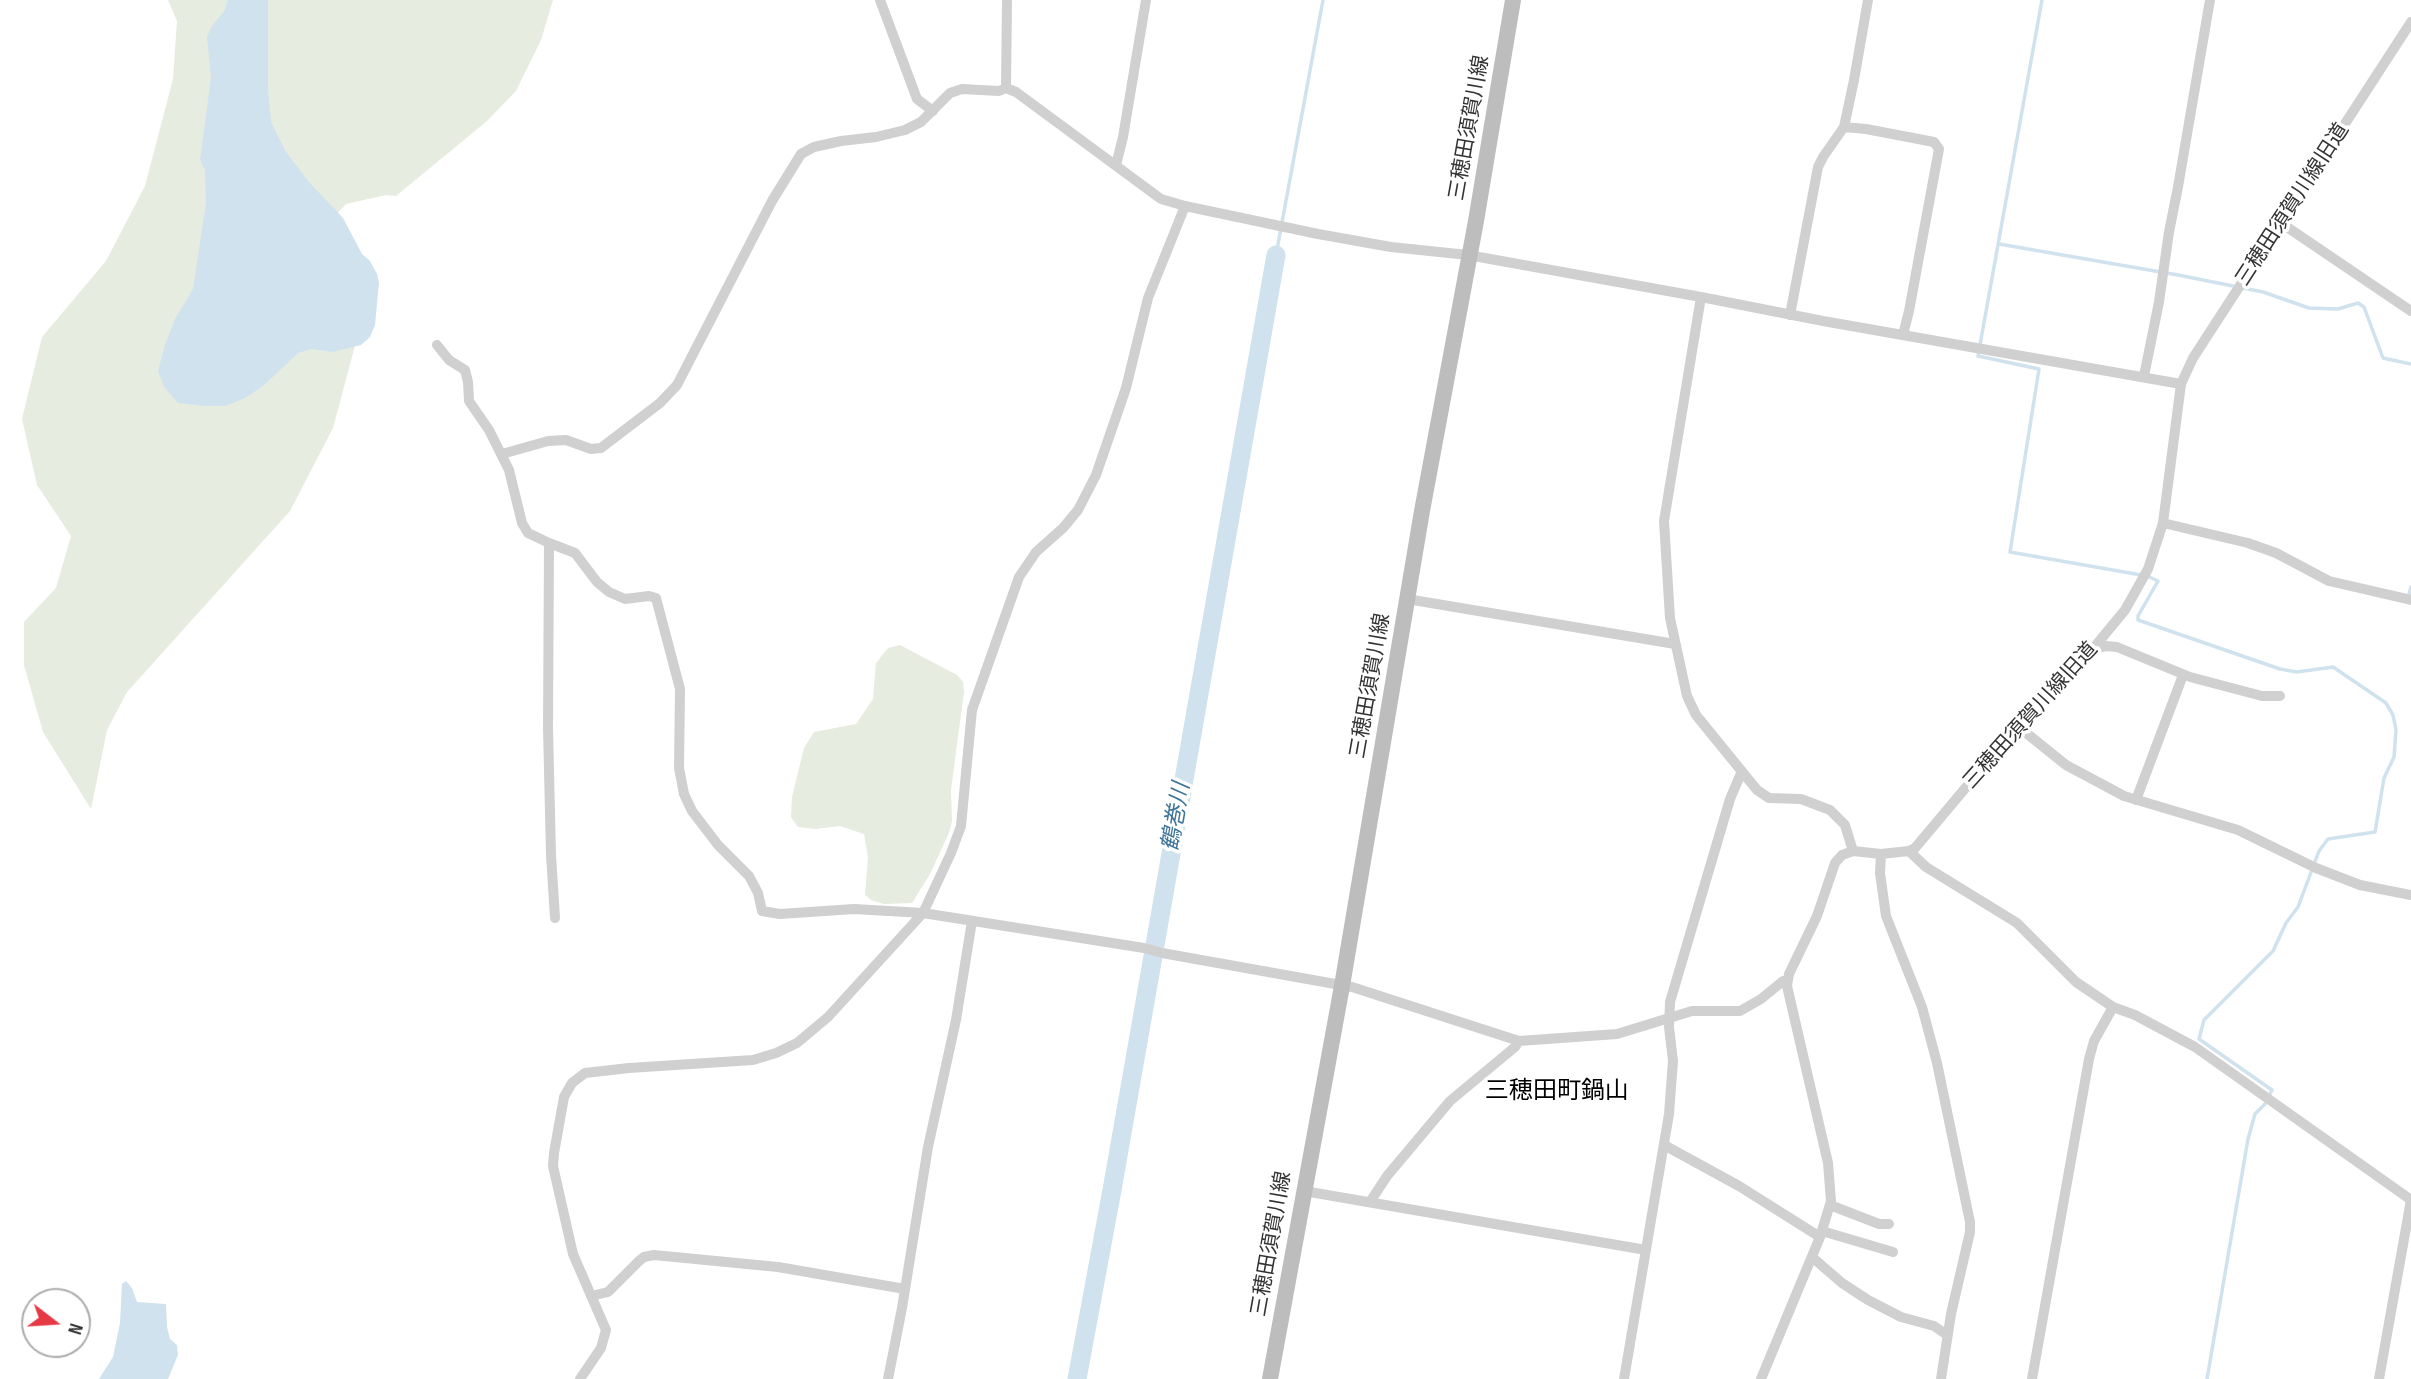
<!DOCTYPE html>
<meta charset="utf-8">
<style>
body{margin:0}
#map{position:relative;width:2411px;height:1379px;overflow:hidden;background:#fff;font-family:"Sofia Sans Condensed",sans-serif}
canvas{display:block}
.north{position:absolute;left:21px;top:1288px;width:70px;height:70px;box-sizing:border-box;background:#fff;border:2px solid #adadad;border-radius:50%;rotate:107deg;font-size:19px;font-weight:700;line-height:28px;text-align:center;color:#333}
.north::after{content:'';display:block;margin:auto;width:24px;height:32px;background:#e63946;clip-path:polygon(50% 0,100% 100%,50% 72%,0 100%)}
</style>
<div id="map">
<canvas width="2411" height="1379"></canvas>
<div class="north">N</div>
</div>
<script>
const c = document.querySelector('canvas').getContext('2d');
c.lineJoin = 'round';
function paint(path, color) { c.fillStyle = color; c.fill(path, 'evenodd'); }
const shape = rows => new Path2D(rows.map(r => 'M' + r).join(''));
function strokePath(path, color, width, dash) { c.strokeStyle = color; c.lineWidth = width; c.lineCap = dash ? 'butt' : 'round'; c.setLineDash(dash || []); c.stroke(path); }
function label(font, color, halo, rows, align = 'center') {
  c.font = font + ' "Sofia Sans Condensed","Noto Sans JP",sans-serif'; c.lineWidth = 7; c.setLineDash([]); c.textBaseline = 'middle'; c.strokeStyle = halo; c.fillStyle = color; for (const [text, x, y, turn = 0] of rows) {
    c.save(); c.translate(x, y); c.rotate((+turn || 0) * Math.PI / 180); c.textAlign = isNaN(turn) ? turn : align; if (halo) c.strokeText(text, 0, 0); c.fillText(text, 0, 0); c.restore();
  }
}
const green = shape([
 [168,0,553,0,541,40,516,91,487,121,396,196,386,195,346,204,332,219,361,323,333,428,290,511,127,692,107,730,91,809,43,732,24,665,24,622,56,588,71,536,37,485,22,419,42,337,106,261,145,186,173,79,177,21],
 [900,645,957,675,963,682,964,692,951,790,952,821,949,833,930,874,912,903,884,904,871,900,865,895,868,857,864,834,840,826,816,829,798,827,791,817,792,797,804,748,814,732,856,724,873,699,876,663,888,648]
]);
const water = shape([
 [228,0,268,0,268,88,271,122,286,152,308,181,343,218,362,254,370,261,377,274,379,283,375,325,370,337,361,345,333,352,311,349,298,353,263,386,245,398,225,406,204,406,178,403,164,387,158,371,165,345,175,319,193,289,206,203,205,170,200,160,211,78,207,37,212,26,225,10],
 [126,1281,132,1288,137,1302,166,1304,167,1327,170,1339,177,1345,178,1355,168,1379,99,1379,113,1357,120,1323,122,1284]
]);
const stream = shape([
 [2042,0,1978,356,2039,369,2010,552,2147,576,2158,581,2138,616,2138,620,2280,669,2297,672,2333,667,2386,703,2393,715,2396,730,2394,757,2384,778,2375,832,2328,839,2319,851,2298,907,2286,923,2273,951,2204,1020,2199,1039,2272,1090,2265,1104,2255,1114,2248,1139,2207,1379],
 [1999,244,2178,275,2263,292,2309,308,2338,309,2358,303,2364,307,2383,358,2411,364],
 [1276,255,1323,0],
 [2409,594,2411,587]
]);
const river = shape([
 [1077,1379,1112,1190,1276,255]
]);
const minor = shape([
 [880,0,917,99,933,111],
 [1006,88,1007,0],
 [1844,127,1866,129,1934,142,1939,149,1909,311,1903,335],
 [1116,165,1123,137,1146,0],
 [2281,223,2411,311],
 [1701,297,1664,521,1670,618,1687,696,1696,715,1757,790,1769,798,1801,799,1830,810,1845,825,1853,851],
 [1790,315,1818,167,1823,157,1844,127,1854,80,1868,0],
 [437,345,449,360,465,370,468,382,469,401,489,430,509,470,522,523,528,533,549,543,548,728,551,855,555,918],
 [2144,376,2159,302,2169,232,2178,187,2210,0],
 [502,454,548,441,566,440,591,449,601,448,660,403,677,385,772,201,801,154,814,147,841,141,876,137,905,130,921,122,950,93,962,89,999,91,1006,88,1016,92,1161,199,1185,206,1318,234,1391,247,1468,255,1701,297,1823,321,2181,384],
 [2163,523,2248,543,2276,553,2329,581,2411,600],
 [549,543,575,553,597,582,609,592,625,599,649,596,656,598,680,689,679,768,684,794,692,811,718,845,749,876,758,893,762,911,780,914,854,909,923,913,1144,948,1162,953,1352,987,1519,1041,1617,1034,1692,1011,1740,1011,1761,999,1783,981,1787,980],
 [1407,599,1675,644],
 [2092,650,2106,646,2117,647,2190,677,2262,696,2280,696],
 [2020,728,2066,765,2124,796,2238,830,2316,868,2360,885,2411,895],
 [2136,800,2183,675],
 [1909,851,1926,867,2017,923,2076,982,2113,1007,2135,1015,2195,1047,2411,1200,2379,1379],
 [1881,854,1880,873,1886,916,1922,1007,1937,1063,1970,1222,1970,1232,1951,1314,1941,1379],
 [1664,1145,1739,1186,1820,1237],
 [1304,1191,1646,1250],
 [1370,1202,1387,1176,1450,1101,1515,1047,1519,1041],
 [1830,1205,1879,1224,1889,1224],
 [1822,1231,1893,1252],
 [1812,1257,1842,1283,1868,1300,1901,1317,1934,1326,1947,1335],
 [591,1296,608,1292,639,1261,644,1257,654,1255,778,1267,905,1289],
 [580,1379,601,1348,606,1330,573,1254,553,1166,554,1153,564,1097,572,1083,585,1073,629,1068,753,1060,776,1053,797,1043,828,1017,923,913,951,853,961,826,972,710,1019,577,1036,552,1063,528,1078,510,1096,475,1126,388,1148,298,1185,206],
 [888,1379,902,1308,928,1147,956,1020,972,921],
 [1624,1379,1669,1114,1673,1061,1669,1027,1670,1002,1730,799,1742,771],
 [1761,1379,1820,1237,1831,1201,1828,1163,1787,986,1789,974,1817,916,1835,863,1842,855,1853,851,1881,854,1909,851,1915,848,1973,779,2092,650,2125,610,2148,569,2163,523,2181,384,2193,358,2411,22],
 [2032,1379,2089,1059,2094,1041,2113,1007]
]);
const secondary = shape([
 [1270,1379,1342,986,1422,511,1476,221,1513,0]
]);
const streetNames = [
 ["三穂田須賀川線",1470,128,-80],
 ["三穂田須賀川線旧道",2293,205,-57],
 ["三穂田須賀川線",1371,686,-80],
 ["三穂田須賀川線旧道",2031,716,-48],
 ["三穂田須賀川線",1272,1244,-80]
];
const waterNames = [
 ["鶴巻川",1177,817,-80]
];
const quarterNames = [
 ["三穂田町鍋山",1557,1092]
];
paint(green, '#e6ecdf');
paint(water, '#cfe2ee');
strokePath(stream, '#cfe2ee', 3.5);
strokePath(river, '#cfe2ee', 19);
strokePath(minor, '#d0d0d0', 10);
strokePath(secondary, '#bdbdbd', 16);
label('21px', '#333', '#fff', streetNames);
label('italic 23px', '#3f7597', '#fff', waterNames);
label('24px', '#000', '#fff', quarterNames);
</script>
